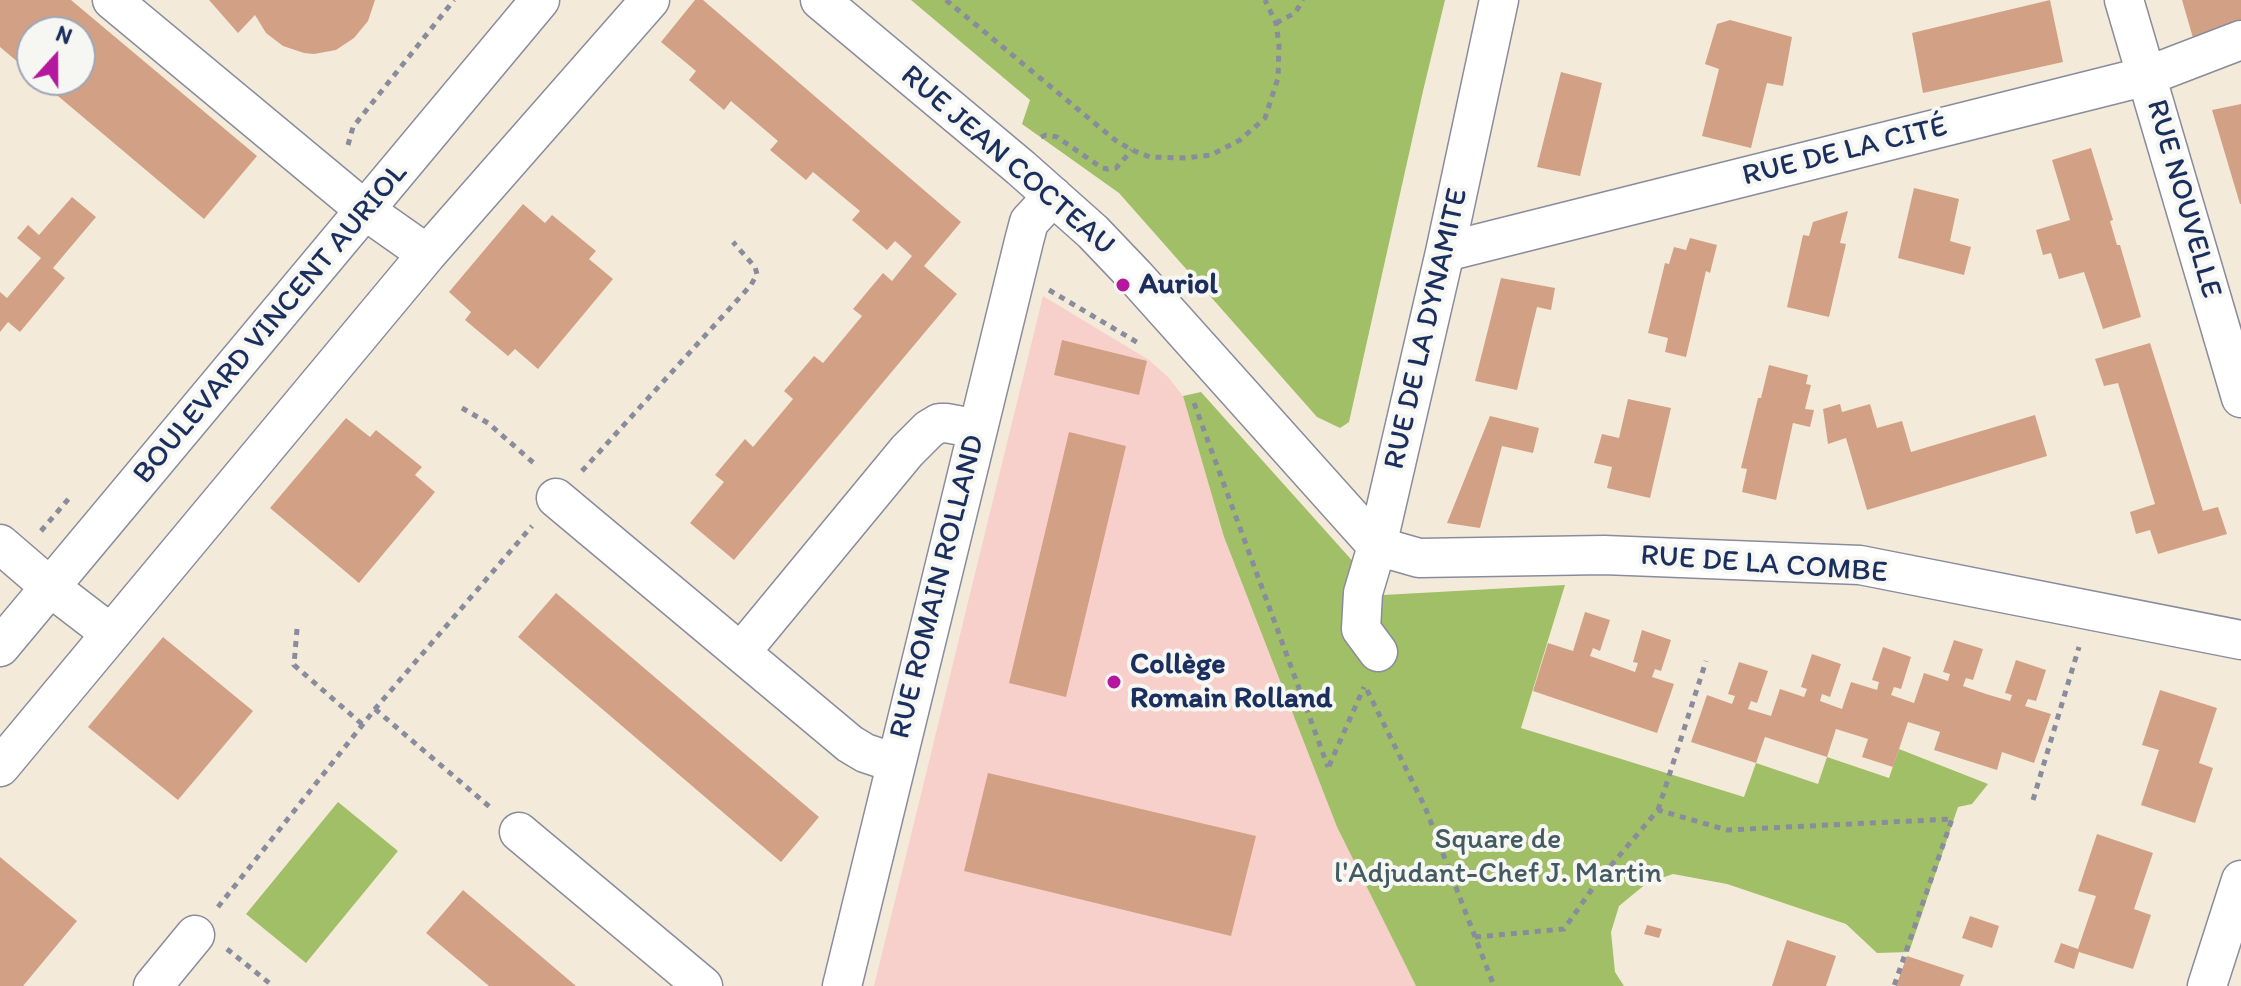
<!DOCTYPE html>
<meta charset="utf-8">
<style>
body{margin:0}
#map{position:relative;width:2241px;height:986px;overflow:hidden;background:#f4eada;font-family:Itim,sans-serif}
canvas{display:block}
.north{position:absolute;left:16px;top:16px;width:80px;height:80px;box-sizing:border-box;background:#f6f6f2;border:2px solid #9ea6b7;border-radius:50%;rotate:21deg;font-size:22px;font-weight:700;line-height:32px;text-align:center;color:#1b2f5e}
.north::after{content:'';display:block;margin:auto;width:28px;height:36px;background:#b5179e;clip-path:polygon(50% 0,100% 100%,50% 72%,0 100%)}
</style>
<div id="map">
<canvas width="2241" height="986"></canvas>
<div class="north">N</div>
</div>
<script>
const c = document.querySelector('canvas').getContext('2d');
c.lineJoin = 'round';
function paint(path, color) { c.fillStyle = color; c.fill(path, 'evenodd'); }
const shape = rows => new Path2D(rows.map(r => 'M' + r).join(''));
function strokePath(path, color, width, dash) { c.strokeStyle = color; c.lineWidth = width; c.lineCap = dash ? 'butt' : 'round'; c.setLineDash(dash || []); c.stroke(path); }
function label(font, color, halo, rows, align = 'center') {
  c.font = font + ' Itim,sans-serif'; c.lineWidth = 8; c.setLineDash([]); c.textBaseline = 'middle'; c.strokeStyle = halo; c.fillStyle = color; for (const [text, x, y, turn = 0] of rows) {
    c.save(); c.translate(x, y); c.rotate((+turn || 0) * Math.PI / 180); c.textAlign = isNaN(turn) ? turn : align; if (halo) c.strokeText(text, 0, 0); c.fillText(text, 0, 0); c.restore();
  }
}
const built = shape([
 [1043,296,1149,360,1168,377,1183,396,1224,537,1337,827,1416,986,874,986]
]);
const green = shape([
 [911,0,1445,0,1423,91,1349,422,1340,428,1317,417,1119,193,1022,124,1030,100],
 [1201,392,1383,595,1565,585,1521,728,1744,797,1756,763,1818,784,1827,757,1889,778,1899,749,1988,784,1972,804,1958,807,1909,952,1877,953,1846,924,1727,884,1673,874,1647,883,1619,906,1611,932,1615,972,1624,986,1416,986,1337,827,1224,537,1183,396],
 [338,802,398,851,306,963,246,914]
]);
const building = shape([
 [0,0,71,0,257,156,204,219,39,80,80,80,80,32,32,32,32,74,0,47],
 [209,0,375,0,368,21,354,38,336,50,314,54,304,53,283,46,266,33,255,15,238,33],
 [695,0,703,0,961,222,924,266,957,294,734,560,690,523,724,482,715,475,745,439,753,447,793,399,784,391,814,356,823,363,862,316,853,309,883,273,892,281,912,256,895,241,887,250,852,220,860,211,813,172,806,180,770,150,778,141,731,101,724,110,689,80,696,71,661,42],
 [2050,0,2063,62,1923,93,1912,33],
 [2182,0,2241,0,2241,24,2193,38],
 [1730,20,1792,37,1783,86,1767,83,1751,148,1702,136,1719,69,1705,64,1717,24],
 [1561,72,1602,83,1580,176,1537,167],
 [2241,104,2241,204,2240,204,2212,110],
 [2091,148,2113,220,2110,221,2117,245,2120,245,2141,317,2103,329,2084,272,2059,279,2051,253,2043,255,2036,230,2070,220,2052,160],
 [1914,188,1959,199,1950,241,1971,247,1964,275,1898,258],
 [72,197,96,217,53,268,65,278,20,332,8,322,0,332,0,292,7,298,41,258,17,238,28,225,39,235],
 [523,204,545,223,552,215,596,251,589,259,613,279,538,369,515,349,508,356,465,320,471,312,449,292],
 [1848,211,1840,243,1846,244,1829,317,1787,307,1803,235,1809,236,1813,222],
 [1690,238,1717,245,1710,273,1706,271,1686,357,1665,352,1668,338,1648,333,1665,263,1669,264,1674,247,1686,250],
 [1501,278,1555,288,1551,310,1537,307,1517,390,1475,381],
 [1062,340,1147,361,1139,395,1054,375],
 [2150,343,2203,511,2218,507,2227,534,2158,554,2150,530,2136,534,2130,512,2155,504,2118,383,2104,386,2095,359],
 [1769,365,1808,375,1806,384,1811,385,1805,409,1814,410,1810,427,1793,423,1776,500,1742,492,1747,469,1741,468,1758,398,1761,398],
 [1628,399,1671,408,1650,498,1607,488,1612,467,1594,463,1602,434,1619,438],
 [1840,404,1842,412,1870,404,1877,428,1902,421,1911,452,2035,415,2047,456,1867,510,1846,438,1828,444,1823,409],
 [1490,416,1539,428,1533,453,1502,446,1480,528,1447,523],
 [346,418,370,437,376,430,422,467,415,475,435,492,359,583,270,508],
 [1069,432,1126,446,1066,697,1009,683],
 [556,593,819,817,781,862,518,637],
 [1585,612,1610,620,1600,651,1593,648,1590,656,1613,664,1635,672,1638,663,1633,662,1642,630,1671,640,1661,671,1655,669,1652,677,1674,684,1657,733,1533,691,1548,643,1573,651],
 [163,637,253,711,178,800,88,727],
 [1954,640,1983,649,1973,680,1966,678,1963,686,1986,694,2010,701,2012,695,2005,693,2016,660,2046,670,2036,701,2028,699,2025,706,2051,714,2034,763,2002,752,1997,770,1934,750,1940,732,1908,722,1893,767,1862,757,1868,739,1836,729,1827,757,1765,737,1756,763,1691,742,1707,695,1732,704,1735,696,1728,694,1739,662,1768,671,1757,703,1751,701,1748,709,1771,716,1780,689,1804,697,1807,689,1801,687,1812,654,1841,664,1830,697,1822,694,1820,701,1842,709,1851,682,1877,690,1879,682,1872,680,1883,647,1911,657,1901,689,1894,687,1891,695,1914,703,1924,673,1948,681,1950,674,1943,672],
 [2160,690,2217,708,2199,763,2213,768,2195,823,2141,805,2159,750,2142,745],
 [988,773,1256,836,1231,936,964,871],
 [2097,834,2153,853,2134,909,2151,915,2133,969,2079,952,2074,969,2054,962,2061,943,2078,949,2096,896,2078,891],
 [0,857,77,921,23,986,0,986],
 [463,890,576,986,489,986,426,933],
 [1970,916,1999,926,1992,948,1962,938],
 [1647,925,1662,929,1659,938,1644,934],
 [1787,940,1836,956,1826,986,1772,986],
 [1907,956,1964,975,1960,986,1896,986]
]);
const path = shape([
 [946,0,1115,140,1132,150,1150,157,1186,158,1211,155,1240,140,1265,118,1278,78,1279,45,1276,23,1265,0],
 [1276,23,1295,13,1303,0],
 [1041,137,1046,135,1057,137,1102,168,1108,169,1116,168,1132,150],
 [348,145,353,127,454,0],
 [1049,290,1140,344],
 [1194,403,1328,767],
 [462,408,488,423,536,465],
 [582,471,751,285,757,274,755,267,733,242],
 [41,531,71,496],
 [297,629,294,665,363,725],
 [1367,690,1425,807,1494,986],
 [375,709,491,808],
 [1329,766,1364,687],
 [2033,800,2079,647],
 [1658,810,1706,661],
 [218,907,375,709,532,526],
 [1475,937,1564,929,1597,882,1658,810,1727,830,1952,819,1894,986],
 [227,949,273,986]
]);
const minor = shape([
 [112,0,366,211,427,254],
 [820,0,1021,168,1093,232,1135,276,1377,546,1419,558,1604,555,1860,565,2241,640],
 [2124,0,2241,398],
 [1445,252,2147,76,2241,40],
 [556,498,850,744,865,753,895,763],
 [0,544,50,587,110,633],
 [0,647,540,0],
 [741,652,907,451,929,429,939,423,946,423,978,429],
 [1378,652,1361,629,1363,593,1377,546,1445,252,1499,0],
 [0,767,427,254,650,0],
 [519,832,703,986],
 [153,986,195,935],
 [842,986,1024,241,1029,222,1053,196],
 [2207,986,2241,880]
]);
const markers = [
 [1123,285,8,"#b5179e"],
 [1114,682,8,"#b5179e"]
];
const streetNames = [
 ["RUE DE LA CITÉ",1845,152,-14],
 ["RUE JEAN COCTEAU",1007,161,41],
 ["RUE NOUVELLE",2183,199,74],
 ["BOULEVARD VINCENT AURIOL",271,324,-50],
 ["RUE DE LA DYNAMITE",1427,329,-77],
 ["RUE DE LA COMBE",1764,565,4],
 ["RUE ROMAIN ROLLAND",938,587,-76]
];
const poiNames = [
 ["Auriol",1139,285],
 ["Collège",1130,665],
 ["Romain Rolland",1130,699]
];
const parkNames = [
 ["Square de",1498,840],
 ["l'Adjudant-Chef J. Martin",1498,874]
];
paint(built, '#f7d0cb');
paint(green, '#a1bf67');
paint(building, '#d2a185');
strokePath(minor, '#888c9c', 41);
strokePath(path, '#888c9c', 5, [6, 6]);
strokePath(minor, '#fff', 38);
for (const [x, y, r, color] of markers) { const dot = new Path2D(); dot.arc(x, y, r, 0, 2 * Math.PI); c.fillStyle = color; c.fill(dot); strokePath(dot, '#f6f6f2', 3); }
label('30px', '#1b2f5e', '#f6f6f2', streetNames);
label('bold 30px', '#1b2f5e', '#f6f6f2', poiNames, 'left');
label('30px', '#435a61', '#f6f6f2', parkNames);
</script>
